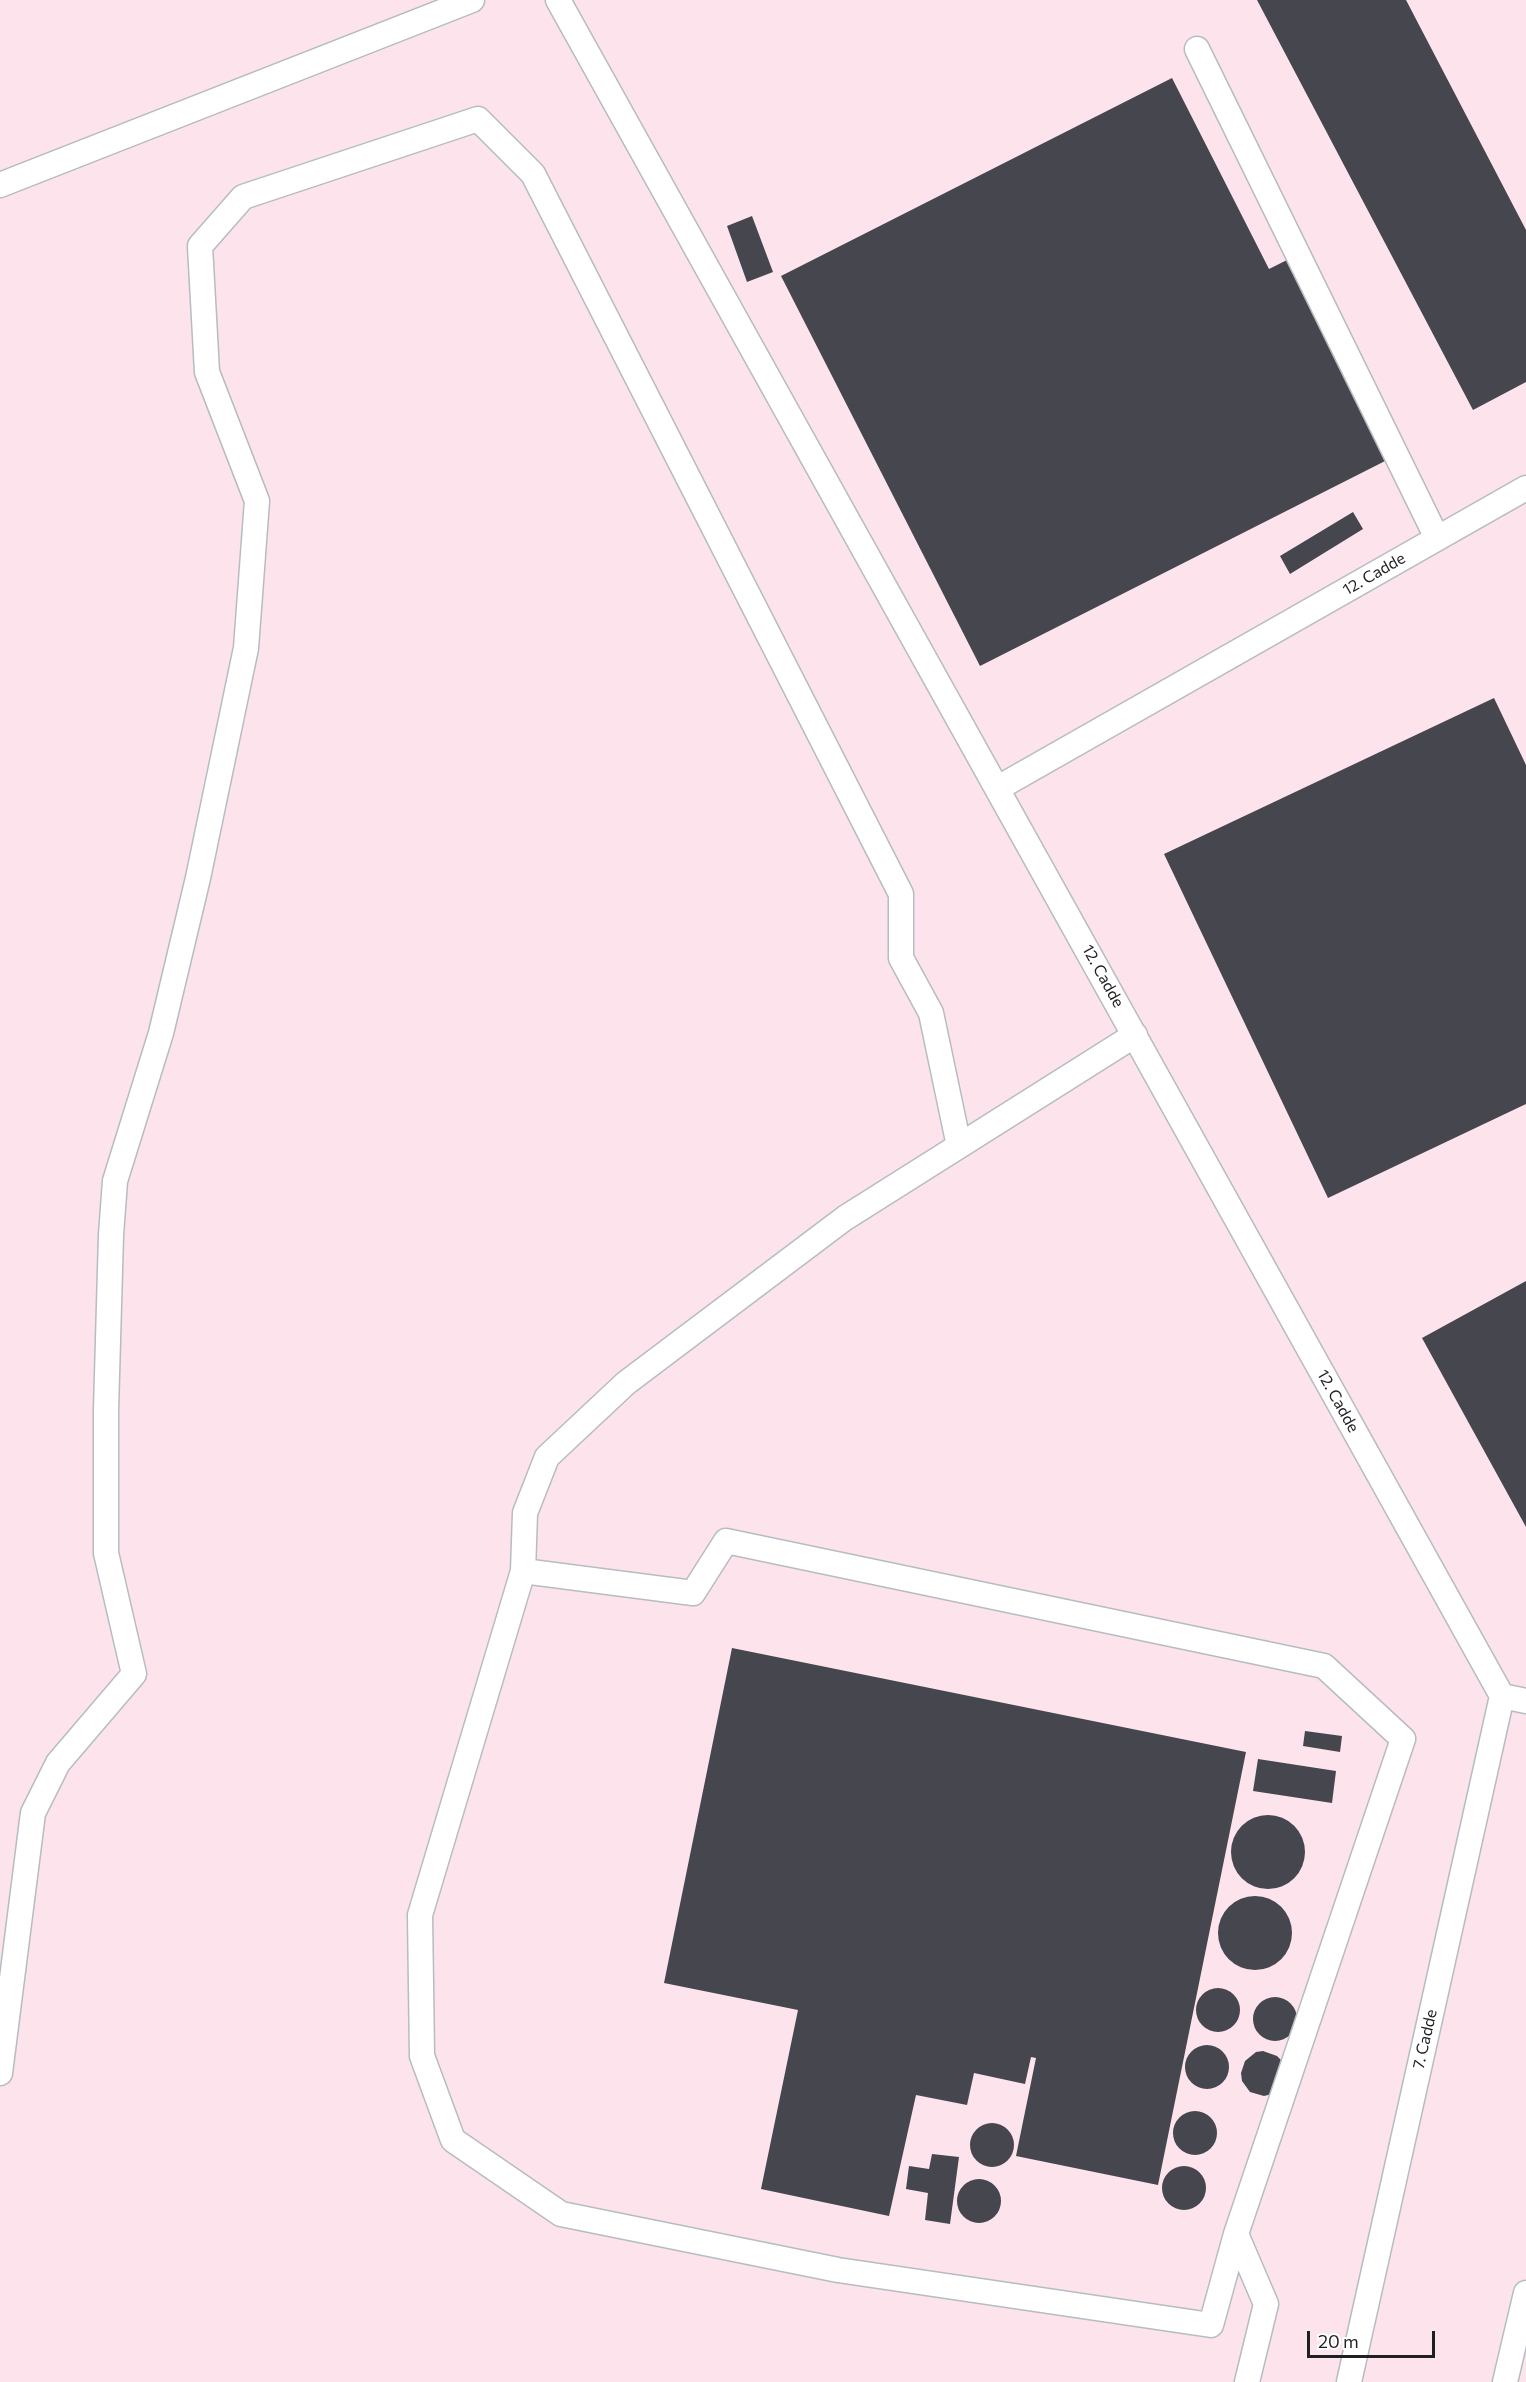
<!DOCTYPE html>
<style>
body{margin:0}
#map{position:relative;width:1526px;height:2382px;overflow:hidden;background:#f0f5fd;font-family:Commissioner,sans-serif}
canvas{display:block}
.scale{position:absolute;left:1307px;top:2331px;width:128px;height:27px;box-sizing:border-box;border:3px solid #1e2023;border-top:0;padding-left:8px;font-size:18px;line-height:21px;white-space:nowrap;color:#1e2023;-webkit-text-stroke:4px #fff;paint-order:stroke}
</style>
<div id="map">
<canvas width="1526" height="2382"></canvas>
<div class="scale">20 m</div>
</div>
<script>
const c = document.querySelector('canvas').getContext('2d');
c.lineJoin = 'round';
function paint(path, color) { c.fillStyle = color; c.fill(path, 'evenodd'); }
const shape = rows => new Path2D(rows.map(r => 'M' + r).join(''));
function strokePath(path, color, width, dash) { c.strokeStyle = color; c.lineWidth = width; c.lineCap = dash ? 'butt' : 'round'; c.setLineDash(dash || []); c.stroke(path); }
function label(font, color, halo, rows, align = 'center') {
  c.font = font + ' Commissioner,sans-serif'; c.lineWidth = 6; c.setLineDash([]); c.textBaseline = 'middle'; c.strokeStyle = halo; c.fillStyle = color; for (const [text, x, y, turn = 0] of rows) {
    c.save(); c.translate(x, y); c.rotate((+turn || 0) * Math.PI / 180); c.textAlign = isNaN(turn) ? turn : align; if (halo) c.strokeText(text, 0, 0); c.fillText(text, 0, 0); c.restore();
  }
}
const industrial = shape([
 [0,0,1526,0,1526,2382,0,2382]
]);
const building = shape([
 [1257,0,1406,0,1526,230,1526,382,1473,410],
 [1172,78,1269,269,1291,258,1393,457,980,666,781,276],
 [752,216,773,272,747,282,727,226],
 [1353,512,1363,529,1290,574,1280,556],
 [1494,698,1526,765,1526,1104,1328,1198,1164,854],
 [1526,1281,1526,1527,1422,1338],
 [732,1648,1246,1752,1158,2185,1016,2156,1036,2058,1031,2057,1025,2084,974,2073,967,2105,916,2095,889,2216,761,2189,798,2010,664,1983],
 [1305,1731,1342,1736,1340,1752,1303,1746],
 [1258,1759,1336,1771,1332,1803,1253,1791],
 '1231 1852a37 37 0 1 1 74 0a37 37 0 1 1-74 0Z',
 '1218 1933a37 37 0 1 1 74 0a37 37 0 1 1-74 0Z',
 '1196 2010a22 22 0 1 1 44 0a22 22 0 1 1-44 0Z',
 '1253 2019a22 22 0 1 1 44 0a22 22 0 1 1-44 0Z',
 '1185 2067a22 22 0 1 1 44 0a22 22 0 1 1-44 0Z',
 [1263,2051,1277,2056,1282,2061,1272,2094,1264,2096,1250,2092,1242,2081,1241,2073,1245,2061,1256,2052],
 '1173 2133a22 22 0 1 1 44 0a22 22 0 1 1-44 0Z',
 '970 2145a22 22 0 1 1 44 0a22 22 0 1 1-44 0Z',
 [932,2154,959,2157,950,2224,925,2220,928,2193,906,2189,909,2166,929,2169],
 '1162 2188a22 22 0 1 1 44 0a22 22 0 1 1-44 0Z',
 '957 2201a22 22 0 1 1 44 0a22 22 0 1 1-44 0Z'
]);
const service = shape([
 [558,0,1502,1696],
 [1197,49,1437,538],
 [0,185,472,0],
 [998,788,1526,488],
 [523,1571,693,1593,726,1541,1324,1666,1403,1739,1236,2234,1211,2325,838,2270,561,2214,453,2140,422,2056,420,1915,523,1571,525,1513,547,1457,626,1383,845,1218,1135,1035],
 [1502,1696,1526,1701],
 [0,2073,33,1813,58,1763,134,1674,106,1553,106,1410,111,1235,115,1181,161,1033,198,878,246,648,257,501,207,372,200,246,243,197,478,119,533,174,901,894,901,958,931,1013,959,1146],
 [1236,2234,1266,2304,1247,2382],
 [1349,2382,1502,1696],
 [1505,2382,1526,2293]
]);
const streetNames = [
 ["12. Cadde",1374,574,-30],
 ["12. Cadde",1103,976,61],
 ["12. Cadde",1338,1401,61],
 ["7. Cadde",1425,2039,-77]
];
paint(industrial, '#fce3ec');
paint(building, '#46464e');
strokePath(service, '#b7bcc3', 27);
strokePath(service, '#fff', 24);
label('16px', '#1e2023', '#fff', streetNames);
</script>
